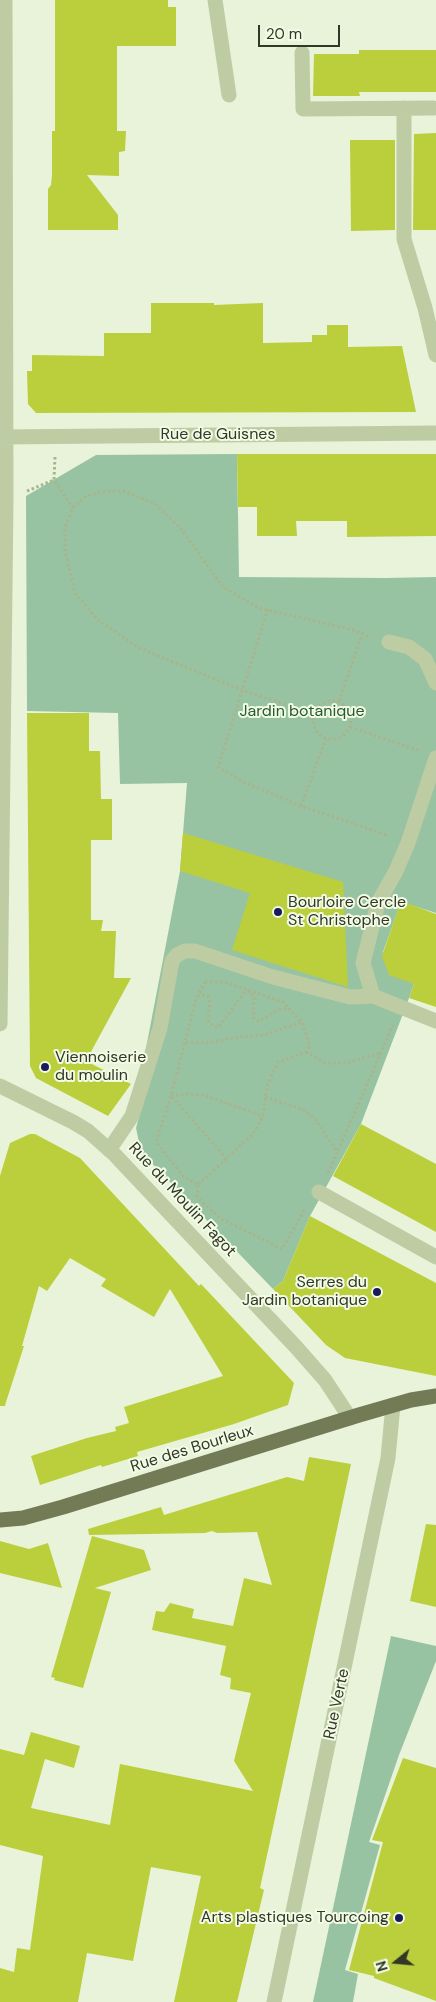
<!DOCTYPE html>
<style>
body{margin:0}
#map{position:relative;width:436px;height:2002px;overflow:hidden;background:#e8f3d9;font-family:"DM Sans",sans-serif}
canvas{display:block}
.north{position:absolute;left:371px;top:1937px;width:50px;height:50px;-webkit-text-stroke:4px #f1fbe5;paint-order:stroke;rotate:253deg;font-size:14px;font-weight:700;line-height:20px;text-align:center;color:#333726}
.north::after{content:'';display:block;margin:auto;width:18px;height:22px;background:#333726;clip-path:polygon(50% 0,100% 100%,50% 72%,0 100%)}
.scale{position:absolute;left:258px;top:25px;width:82px;height:22px;box-sizing:border-box;border:2px solid #333726;border-top:0;padding-left:6px;font-size:15px;line-height:18px;white-space:nowrap;color:#333726;-webkit-text-stroke:4px #f1fbe5;paint-order:stroke}
</style>
<div id="map">
<canvas width="436" height="2002"></canvas>
<div class="north">N</div>
<div class="scale">20 m</div>
</div>
<script>
const c = document.querySelector('canvas').getContext('2d');
c.lineJoin = 'round';
function paint(path, color) { c.fillStyle = color; c.fill(path, 'evenodd'); }
const shape = rows => new Path2D(rows.map(r => 'M' + r).join(''));
function strokePath(path, color, width, dash) { c.strokeStyle = color; c.lineWidth = width; c.lineCap = dash ? 'butt' : 'round'; c.setLineDash(dash || []); c.stroke(path); }
function label(font, color, halo, rows, align = 'center') {
  c.font = font + ' "DM Sans",sans-serif'; c.lineWidth = 4; c.setLineDash([]); c.textBaseline = 'middle'; c.strokeStyle = halo; c.fillStyle = color; for (const [text, x, y, turn = 0] of rows) {
    c.save(); c.translate(x, y); c.rotate((+turn || 0) * Math.PI / 180); c.textAlign = isNaN(turn) ? turn : align; if (halo) c.strokeText(text, 0, 0); c.fillText(text, 0, 0); c.restore();
  }
}
const green = shape([
 [237,454,239,577,386,578,436,577,436,913,401,902,383,952,388,961,414,984,409,998,361,1124,310,1216,283,1281,273,1289,141,1152,136,1128,151,1073,142,1069,180,871,187,783,120,784,118,713,27,711,26,496,96,455],
 [391,1636,436,1646,436,1661,399,1755,369,1842,380,1845,345,1970,358,1974,353,2002,313,2002]
]);
const building = shape([
 [55,0,168,0,168,7,176,7,176,46,117,46,117,131,126,131,125,151,119,152,119,176,87,175,118,215,118,230,48,230,48,189,51,185,52,175,52,131,55,131],
 [359,50,436,50,436,92,359,92,360,96,313,96,314,54,359,54],
 [436,133,436,230,413,230,414,134],
 [350,140,395,140,395,230,351,231],
 [151,303,214,303,214,305,263,303,263,343,312,342,312,335,327,335,327,325,348,325,348,347,402,346,416,412,36,413,28,404,27,371,32,371,32,355,104,356,104,333,151,333],
 [237,454,436,454,436,536,347,537,347,521,296,521,297,536,257,536,257,507,238,507],
 [27,713,89,713,89,751,100,751,101,799,112,799,112,840,91,840,91,920,103,920,101,931,116,931,114,978,131,978,86,1061,131,1084,108,1116,36,1078,30,1066],
 [183,833,343,882,348,987,232,950,250,893,180,871],
 [401,901,436,914,436,1007,409,998,414,984,389,975,382,956],
 [361,1124,436,1164,436,1232,333,1176],
 [30,1134,35,1134,80,1158,199,1286,201,1284,294,1383,288,1405,234,1424,137,1452,138,1456,102,1467,101,1465,40,1485,31,1456,87,1438,116,1431,115,1427,129,1423,124,1407,223,1376,170,1289,154,1317,101,1286,106,1279,70,1258,47,1291,39,1286,22,1346,24,1346,6,1402,5,1406,0,1406,0,1176,10,1143],
 [310,1216,436,1283,436,1376,345,1358,326,1345,273,1289,283,1281],
 [309,1457,351,1464,260,1888,264,1890,237,2002,174,2002,201,1876,151,1867,133,1961,87,1953,78,2002,0,2002,0,1968,14,1972,17,1948,30,1950,43,1856,0,1845,0,1749,24,1755,31,1732,80,1746,74,1768,45,1759,31,1808,110,1825,120,1764,253,1791,234,1761,251,1693,230,1689,231,1678,220,1675,226,1646,152,1630,156,1611,164,1612,170,1603,194,1609,192,1618,233,1626,244,1578,272,1585,257,1532,217,1533,212,1531,205,1533,89,1535,88,1529,161,1507,164,1515,287,1477,304,1481],
 [426,1524,436,1525,436,1607,410,1601],
 [92,1536,144,1550,151,1570,95,1588,111,1592,83,1688,54,1680,55,1678,51,1677],
 [0,1541,29,1549,48,1543,62,1588,0,1573],
 [403,1758,436,1768,436,2001,374,1978,374,1976,349,1970,383,1842,372,1840]
]);
const path = shape([
 [55,457,54,480,73,508],
 [27,491,54,480],
 [268,609,218,767,246,783,301,806,389,836],
 '313 720a19 19 0 1 1 38 0a19 19 0 1 1-38 0Z',
 [339,701,362,635],
 [314,714,242,690,139,648,98,620,75,593,65,551,65,527,73,508,86,496,107,491,123,491,154,503,181,529,223,587,259,608,353,630,370,637],
 [350,727,418,750],
 [301,806,326,739],
 [205,982,224,982,283,1002,302,1022,310,1046,306,1052,278,1062,267,1086,263,1116,253,1134,198,1185,183,1176,156,1142,171,1096,196,999,205,982],
 [198,997,200,995,208,996,210,1004,208,1020,213,1026,219,1027,244,993,250,991,254,998,253,1018,259,1021,278,1010,289,1008],
 [186,1042,206,1043,246,1036,264,1035,302,1022],
 [306,1052,325,1063,346,1063,381,1053],
 [171,1096,185,1094,203,1095,263,1116],
 [172,1097,226,1158],
 [265,1097,304,1110,315,1119,337,1152],
 [328,1173,393,1025],
 [198,1185,197,1197,220,1218,282,1249,306,1207]
]);
const minor = shape([
 [215,0,229,95],
 [302,53,303,109,433,108],
 [404,108,404,239,425,308,436,355],
 [0,437,436,433],
 [389,642,409,647,425,659,436,683],
 [436,758,408,843,396,871,378,903,363,963,373,996,436,1021],
 [0,1024,6,499,5,0],
 [0,1086,73,1122,88,1131,115,1155,296,1347,325,1380,350,1418],
 [109,1150,132,1116,160,1028,172,961,177,955,185,951,195,951,273,977,350,997,373,996],
 [319,1192,436,1257],
 [274,2002,388,1458,393,1405]
]);
const major = shape([
 [0,1520,23,1518,63,1507,359,1415,411,1400,436,1396]
]);
const markers = [
 [278,912,5,"#191b5b"],
 [45,1067,5,"#191b5b"],
 [377,1292,5,"#191b5b"],
 [399,1918,5,"#191b5b"]
];
const streetNames = [
 ["Rue de Guisnes",218,435],
 ["Rue du Moulin Fagot",182,1200,47],
 ["Rue des Bourleux",192,1449,-17],
 ["Rue Verte",337,1704,-78]
];
const parkNames = [
 ["Jardin botanique",302,712]
];
const poiNames = [
 ["Bourloire Cercle",288,903],
 ["St Christophe",288,921],
 ["Viennoiserie",55,1058],
 ["du moulin",55,1076],
 ["Serres du",367,1283,"right"],
 ["Jardin botanique",367,1301,"right"],
 ["Arts plastiques Tourcoing",389,1918,"right"]
];
paint(green, '#98c3a2');
paint(building, '#bacf3b');
strokePath(path, '#a8b58c', 3, [2.5, 2.5]);
strokePath(minor, '#becca4', 15);
strokePath(major, '#727a56', 15);
for (const [x, y, r, color] of markers) { const dot = new Path2D(); dot.arc(x, y, r, 0, 2 * Math.PI); c.fillStyle = color; c.fill(dot); strokePath(dot, '#f1fbe5', 2); }
label('16px', '#333726', '#f1fbe5', streetNames);
label('16px', '#285734', '#f1fbe5', parkNames);
label('16px', '#333726', '#f1fbe5', poiNames, 'left');
</script>
